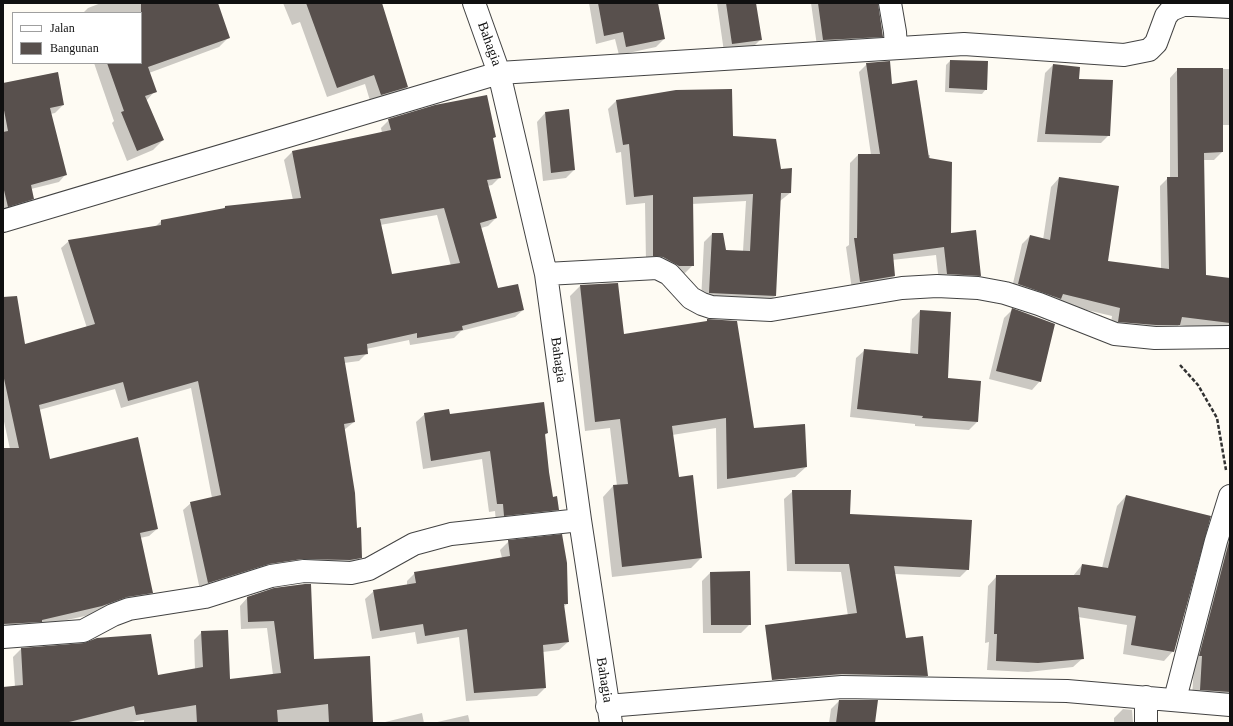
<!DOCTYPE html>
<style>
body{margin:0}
#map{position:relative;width:1233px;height:726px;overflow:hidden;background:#fefbf3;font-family:Georgia,serif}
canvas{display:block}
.frame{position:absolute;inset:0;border:4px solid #101010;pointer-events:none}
.legend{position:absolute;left:12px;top:12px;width:130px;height:52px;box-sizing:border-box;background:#fff;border:1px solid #9f9f9f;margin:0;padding:5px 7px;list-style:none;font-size:12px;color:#101010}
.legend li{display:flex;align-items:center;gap:8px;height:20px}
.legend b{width:20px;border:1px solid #9f9f9f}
</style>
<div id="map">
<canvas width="1233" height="726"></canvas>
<div class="frame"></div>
<ul class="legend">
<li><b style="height:5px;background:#fff"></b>Jalan</li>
<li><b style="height:11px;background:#58504d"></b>Bangunan</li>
</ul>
</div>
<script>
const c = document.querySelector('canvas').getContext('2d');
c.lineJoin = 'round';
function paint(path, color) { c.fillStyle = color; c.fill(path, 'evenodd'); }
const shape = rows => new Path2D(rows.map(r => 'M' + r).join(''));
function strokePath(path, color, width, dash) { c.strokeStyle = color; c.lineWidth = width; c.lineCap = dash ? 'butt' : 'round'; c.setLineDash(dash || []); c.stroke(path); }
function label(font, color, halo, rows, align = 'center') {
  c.font = font + ' Georgia,serif'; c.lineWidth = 4; c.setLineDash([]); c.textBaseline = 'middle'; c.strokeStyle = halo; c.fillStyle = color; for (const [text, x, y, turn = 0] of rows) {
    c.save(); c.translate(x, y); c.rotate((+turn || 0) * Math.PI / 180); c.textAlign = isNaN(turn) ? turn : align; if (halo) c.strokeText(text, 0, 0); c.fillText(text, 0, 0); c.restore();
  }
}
const shadow = shape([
 [101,3,217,3,229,37,219,47,149,73,155,91,146,101,163,140,153,150,127,161,112,123,114,121,94,63,141,63,141,13,83,13,88,8],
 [283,3,381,3,407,87,397,96,371,104,365,84,327,97,300,22,292,25],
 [589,3,657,3,664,39,656,47,619,55,615,39,596,44],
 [717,3,755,3,761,39,753,47,724,52],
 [811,3,877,3,882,36,876,42,817,46],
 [950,61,986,89,982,94,945,92,946,65],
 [867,64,892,85,927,155,930,155,930,159,950,234,980,276,972,284,939,282,936,255,892,260,894,276,886,284,852,290,846,247,849,245,850,163,858,155,871,155,859,72],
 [1053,65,1078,80,1109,135,1101,143,1037,142,1045,73],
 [1178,69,1230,69,1230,125,1222,125,1222,152,1214,160,1203,160,1205,275,1230,279,1230,332,1179,325,1171,333,1110,330,1112,316,1011,292,1022,244,1030,236,1043,240,1051,187,1059,178,1106,262,1161,269,1160,186,1168,178,1170,178,1170,78],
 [3,84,63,105,55,113,50,114,66,174,59,182,31,189,33,198,26,206,3,213],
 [677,91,732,137,780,170,790,193,780,201,775,296,767,304,701,301,704,242,712,234,725,251,743,251,746,201,692,204,693,265,685,273,670,273,646,263,645,203,626,205,621,152,616,153,608,109,616,101],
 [545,113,574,170,566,178,543,181,537,122],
 [389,120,495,137,492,139,500,177,492,185,487,186,496,218,488,226,481,228,498,289,523,310,515,317,461,331,454,338,410,345,409,340,366,349,367,353,359,361,344,363,354,422,344,430,361,557,353,565,200,590,183,510,191,503,212,498,191,388,121,408,115,389,39,410,49,460,157,529,149,536,140,538,152,592,144,600,94,614,35,627,3,631,3,449,10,449,3,417,3,341,24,345,87,328,61,248,69,241,155,227,161,221,223,209,225,207,293,200,284,160,292,152,382,133,381,128],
 [437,215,451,266,391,275,380,225],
 [580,286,623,335,706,322,708,320,753,429,806,467,795,477,717,489,716,428,672,435,678,478,701,558,691,568,612,577,603,497,613,486,617,486,610,428,585,431,570,296],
 [1012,310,1040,381,1032,390,989,379,1004,318],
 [920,311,947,379,977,422,969,430,915,426,915,424,850,417,856,358,865,350,910,355,912,319],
 [425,414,449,415,547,433,544,436,552,498,558,509,549,518,496,523,495,511,489,512,482,459,423,469,416,422],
 [793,491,968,569,960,577,895,574,905,639,927,676,918,684,797,685,791,630,848,616,841,572,787,571,784,499],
 [1126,496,1173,651,1164,661,1123,654,1127,625,1078,617,1083,658,1073,667,1028,672,987,670,989,642,985,643,988,586,997,576,1073,576,1082,565,1102,568,1117,506],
 [1230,522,1230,702,1192,698,1194,664],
 [509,541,567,604,563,607,568,642,559,650,543,652,545,688,537,696,466,701,459,637,417,644,415,632,372,639,365,599,374,591,407,585,407,581,415,573,502,558,500,550],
 [710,573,750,624,741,633,703,633,702,581],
 [274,589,313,660,369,657,372,723,144,723,144,720,125,723,3,723,3,688,15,687,13,657,21,649,157,676,195,670,194,640,202,632,229,680,273,675,267,628,241,629,240,606,248,597],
 [839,701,874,723,829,723,831,709],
 [1123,709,1132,710,1133,723,1114,723,1114,718],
 [422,713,424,723,381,723],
 [468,715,470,723,433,723]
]);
const building = shape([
 [141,3,218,3,230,38,148,67,157,92,145,96,164,140,137,151,121,112,124,111,107,63,141,63],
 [306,3,382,3,408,87,381,95,374,75,337,88],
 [598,3,658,3,665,39,626,47,623,32,604,36],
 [726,3,756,3,762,40,732,44],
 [818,3,878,3,883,37,823,40],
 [950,60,988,61,987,90,949,88],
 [890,61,892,84,917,80,929,158,952,162,951,233,976,230,981,276,947,274,944,247,893,254,895,276,860,282,854,238,857,238,858,154,880,154,866,63],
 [1053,64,1080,67,1079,79,1113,80,1110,136,1045,134],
 [1177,68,1223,68,1223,152,1204,153,1206,275,1230,278,1230,323,1182,317,1180,325,1156,325,1118,322,1120,308,1063,294,1061,299,1018,284,1030,235,1050,240,1059,177,1119,186,1108,261,1169,269,1167,177,1178,177],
 [58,72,64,105,50,108,67,175,31,185,34,199,8,207,3,186,3,132,8,131,3,105,3,83],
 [732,89,733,136,776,139,781,169,792,168,791,193,781,193,776,296,709,293,712,233,723,233,726,250,750,251,753,194,693,197,694,266,679,266,663,257,653,256,653,195,634,197,629,144,623,145,616,100,676,90],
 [487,95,496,137,493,138,501,178,487,180,497,218,480,223,498,288,518,284,524,310,462,326,463,330,417,338,417,333,367,344,368,354,344,357,355,422,344,424,355,493,357,528,361,527,362,558,350,560,302,559,269,564,208,583,190,502,221,495,198,381,128,401,123,382,39,405,50,459,138,437,158,529,140,533,153,593,127,597,102,606,42,620,42,622,3,624,3,448,19,448,3,374,3,297,17,296,25,344,95,324,68,240,161,225,161,220,225,208,225,206,301,198,292,151,391,130,388,119,435,105],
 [444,208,460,263,392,274,380,219],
 [569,109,575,170,551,173,545,112],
 [618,283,624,334,707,321,707,319,737,321,754,428,805,424,807,467,727,479,726,418,672,426,679,477,693,475,702,558,622,567,613,485,628,484,620,419,595,422,580,285],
 [1012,308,1055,324,1041,382,996,371],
 [920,310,951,312,948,378,981,381,978,422,922,418,923,416,857,409,864,349,918,354],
 [544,402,548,433,545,434,549,472,553,497,557,496,559,510,504,516,503,504,497,504,490,451,431,461,424,413,449,409,450,414],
 [792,490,851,490,850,514,972,520,969,570,894,566,906,638,923,636,928,676,842,674,772,680,765,625,857,613,849,564,795,564],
 [1126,495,1211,516,1174,652,1131,645,1136,616,1078,607,1084,659,1038,663,996,661,997,634,994,634,996,575,1080,575,1082,564,1108,568],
 [562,534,567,563,568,604,564,604,569,642,543,645,546,688,474,693,467,629,425,636,423,624,380,631,373,590,416,583,414,572,510,556,508,540],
 [1230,538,1230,692,1200,690,1202,656,1199,656],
 [750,571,751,625,711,625,710,572],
 [305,584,311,584,314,659,370,656,373,722,329,723,328,704,277,710,278,723,197,723,196,705,136,715,134,706,65,723,3,723,3,687,23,685,21,648,84,643,97,638,151,634,158,675,203,667,201,631,228,630,230,679,281,673,274,621,248,622,247,597,274,588],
 [839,700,878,700,875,723,836,723]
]);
const path = shape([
 [1180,365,1198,385,1217,418,1226,470]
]);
const minor = shape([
 [474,3,499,73,546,274,580,520,611,723],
 [890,3,895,32,896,48],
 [3,221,499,73,964,44,1124,55,1149,50,1156,43,1166,16,1171,10,1183,5,1193,5,1230,7],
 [546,274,657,268,669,274,691,298,702,304,711,307,771,310,902,288,937,286,978,288,1005,293,1039,304,1115,334,1155,338,1230,337],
 [3,637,83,631,113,615,129,609,205,597,271,576,304,571,351,573,369,569,414,544,451,534,580,520],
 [1175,699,1216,541,1230,496],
 [607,706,842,687,1067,691,1230,705],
 [1146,723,1146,697]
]);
const streetNames = [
 ["Bahagia",489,44,70],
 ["Bahagia",558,360,82],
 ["Bahagia",604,680,81]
];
paint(shadow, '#0003');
paint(building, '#58504d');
strokePath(minor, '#434343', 24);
strokePath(path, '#323232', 2.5, [4, 2]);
strokePath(minor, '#fff', 22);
label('14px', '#101010', '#fff', streetNames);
</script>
